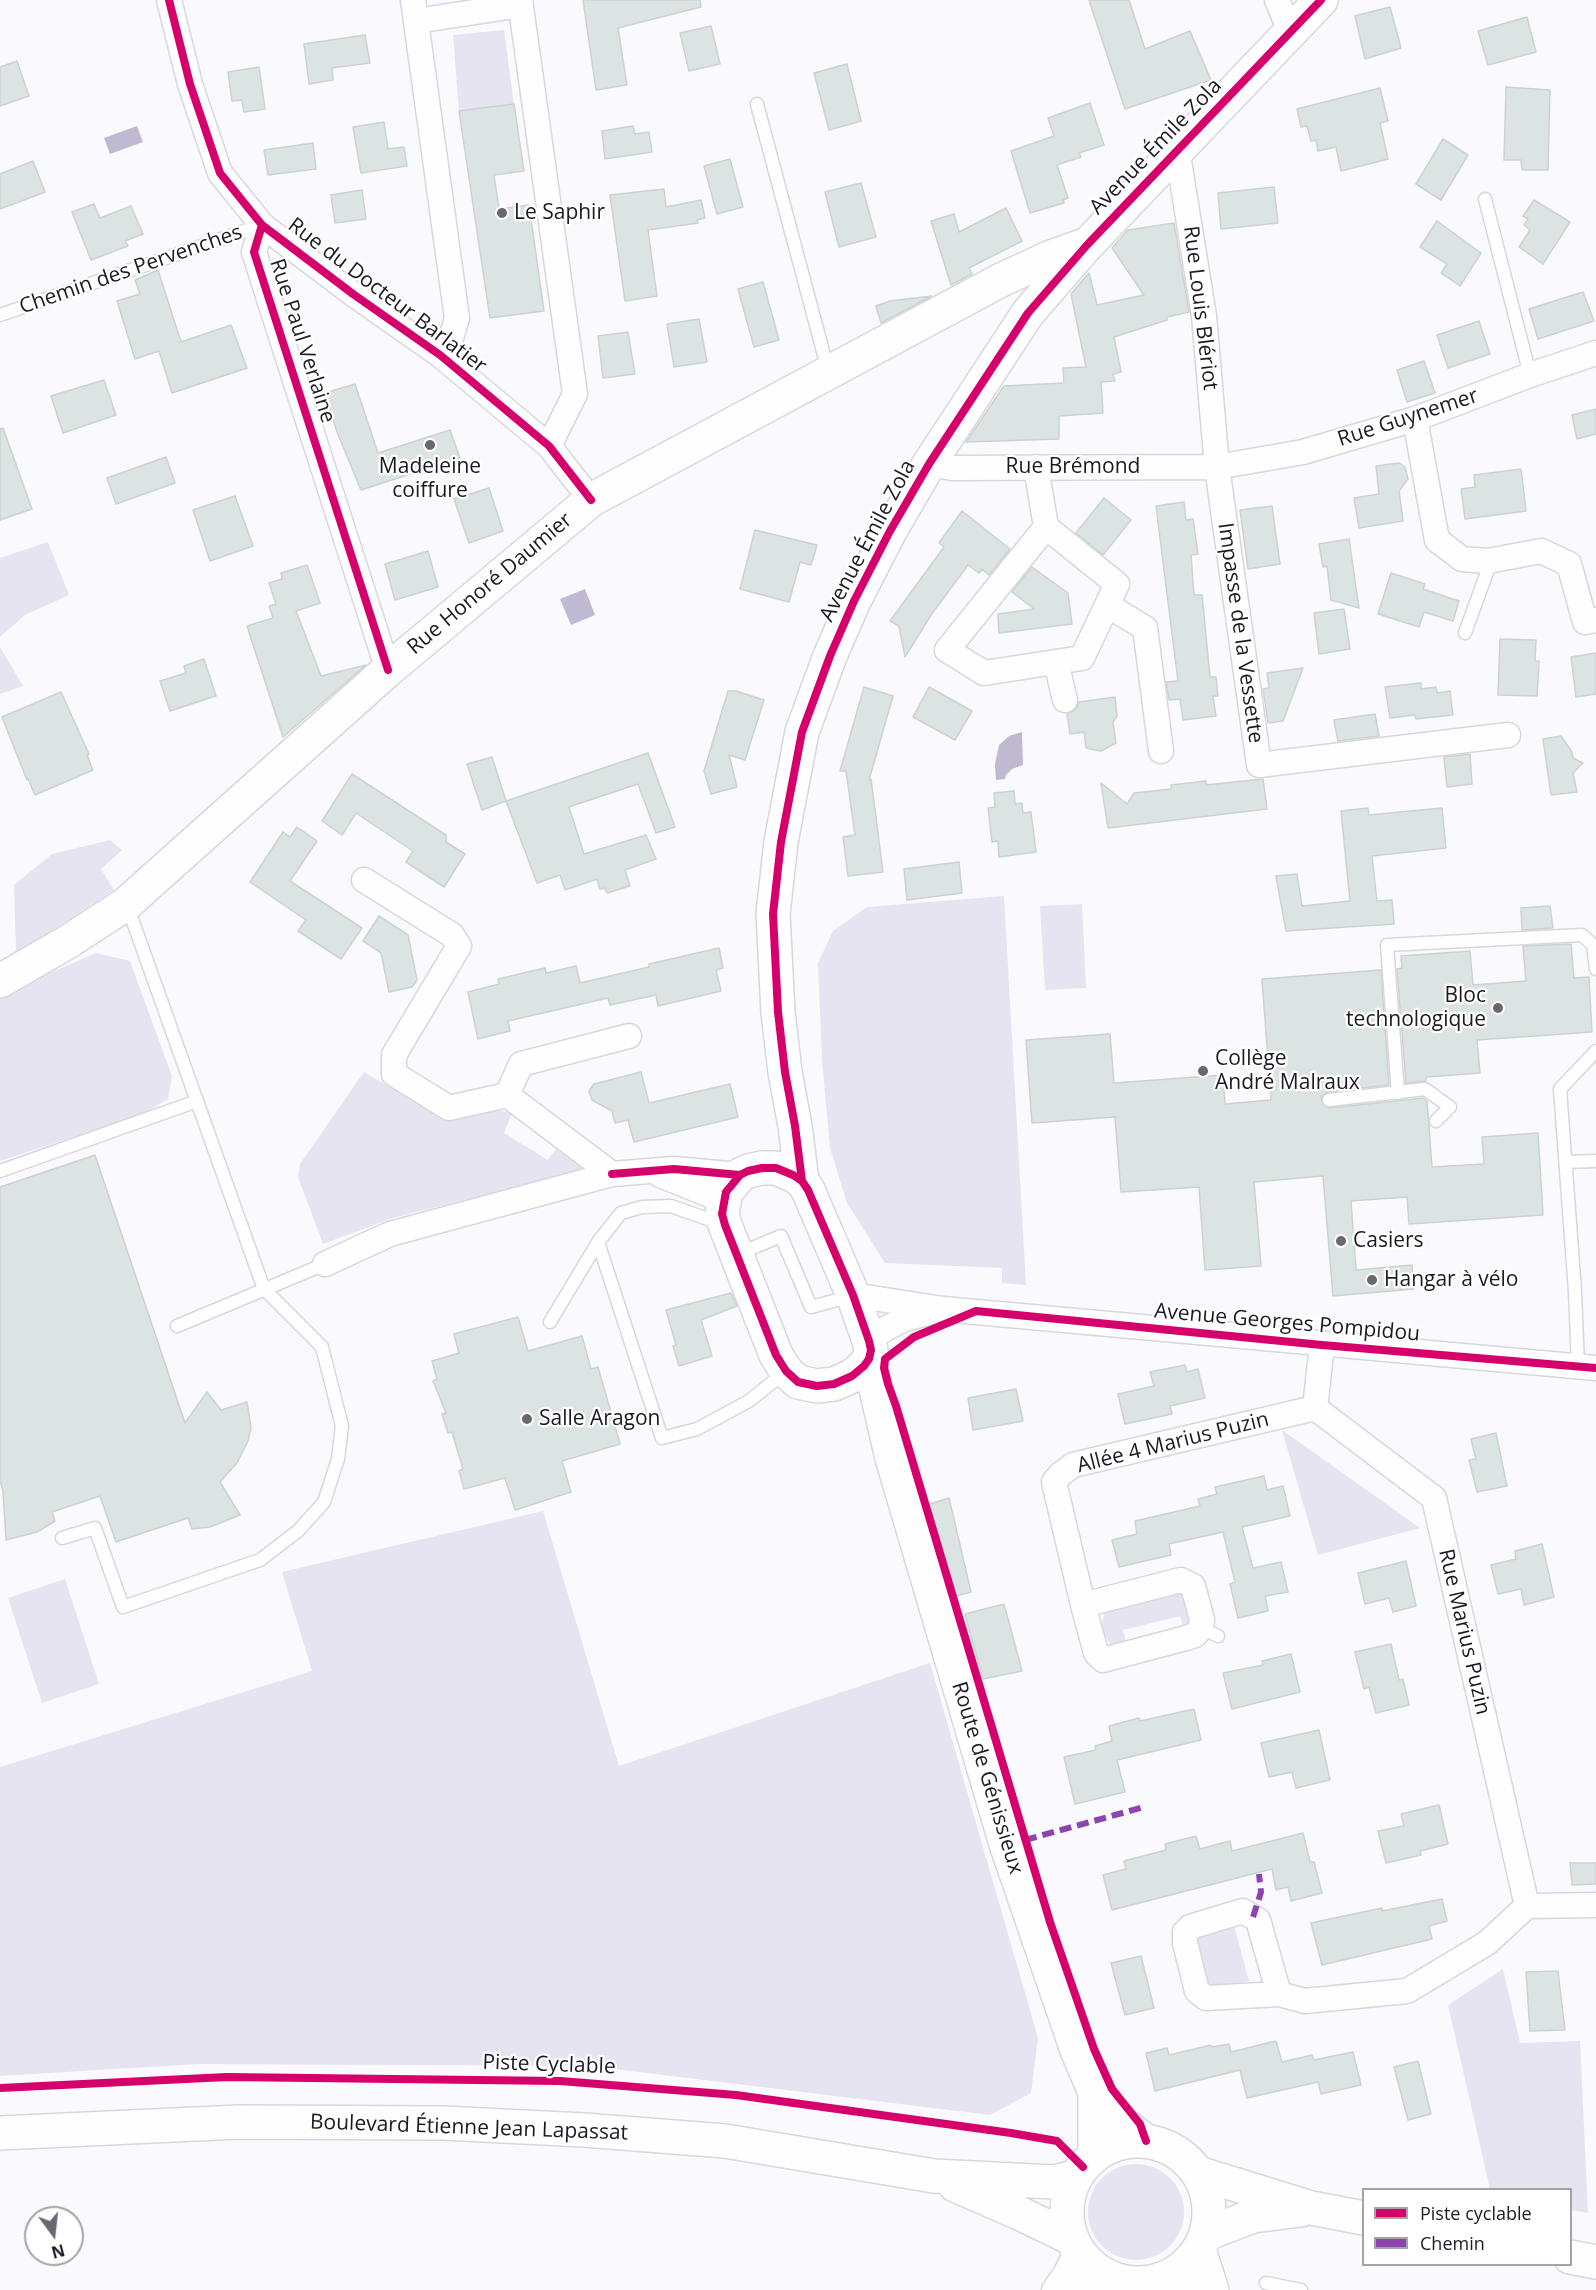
<!DOCTYPE html>
<meta charset="utf-8">
<style>
body{margin:0}
#map{position:relative;width:1596px;height:2290px;overflow:hidden;background:#faf9fd;font-family:"Open Sans",sans-serif}
canvas{display:block}
.legend{position:absolute;left:1362px;top:2188px;width:210px;height:78px;box-sizing:border-box;background:#fff;border:2px solid #a4a3a7;margin:0;padding:8px 10px;list-style:none;font-size:18px;color:#1c1924}
.legend li{display:flex;align-items:center;gap:12px;height:30px}
.legend b{width:30px;border:2px solid #a4a3a7}
.north{position:absolute;left:24px;top:2206px;width:60px;height:60px;box-sizing:border-box;background:#fff;border:2px solid #a4a3a7;border-radius:50%;rotate:165deg;font-size:16px;font-weight:700;line-height:24px;text-align:center;color:#1c1924}
.north::after{content:'';display:block;margin:auto;width:21px;height:27px;background:#6a6770;clip-path:polygon(50% 0,100% 100%,50% 72%,0 100%)}
</style>
<div id="map">
<canvas width="1596" height="2290"></canvas>
<ul class="legend">
<li><b style="height:8px;background:#d6006c"></b>Piste cyclable</li>
<li><b style="height:8px;background:#8e44ad"></b>Chemin</li>
</ul>
<div class="north">N</div>
</div>
<script>
const c = document.querySelector('canvas').getContext('2d');
c.lineJoin = 'round';
function paint(path, color) { c.fillStyle = color; c.fill(path, 'evenodd'); }
const shape = rows => new Path2D(rows.map(r => 'M' + r).join(''));
function strokePath(path, color, width, dash) { c.strokeStyle = color; c.lineWidth = width; c.lineCap = dash ? 'butt' : 'round'; c.setLineDash(dash || []); c.stroke(path); }
function label(font, color, halo, rows, align = 'center') {
  c.font = font + ' "Open Sans",sans-serif'; c.lineWidth = 4.5; c.setLineDash([]); c.textBaseline = 'middle'; c.strokeStyle = halo; c.fillStyle = color; for (const [text, x, y, turn = 0] of rows) {
    c.save(); c.translate(x, y); c.rotate((+turn || 0) * Math.PI / 180); c.textAlign = isNaN(turn) ? turn : align; if (halo) c.strokeText(text, 0, 0); c.fillText(text, 0, 0); c.restore();
  }
}
const green = shape([
 [504,30,514,104,459,111,453,35],
 [48,542,69,595,25,615,0,637,0,558],
 [0,647,23,686,0,694],
 [110,840,122,850,101,869,114,890,16,954,14,885,52,854],
 [1004,896,1026,1285,1002,1283,1002,1268,885,1263,847,1203,830,1148,822,1060,818,963,833,931,867,907],
 [1082,904,1086,988,1045,990,1040,906],
 [96,953,130,961,172,1076,168,1099,143,1114,0,1161,0,997,31,981],
 [364,1072,444,1118,495,1110,512,1113,504,1133,548,1160,560,1143,582,1160,582,1170,393,1218,323,1244,298,1177,300,1164],
 [1282,1430,1420,1528,1318,1555],
 [543,1511,619,1766,930,1663,1038,2038,1031,2093,990,2115,590,2066,198,2064,0,2076,0,1767,312,1671,282,1572],
 [65,1579,99,1684,42,1703,8,1598],
 [1173,1592,1184,1594,1194,1621,1184,1629,1180,1616,1123,1630,1126,1642,1110,1644,1105,1636,1101,1625,1105,1612],
 [1234,1925,1249,1981,1217,1988,1206,1984,1195,1941,1198,1931],
 [1503,1969,1520,2043,1580,2041,1588,2213,1571,2210,1570,2190,1490,2189,1448,2005],
 '1088 2212a48 48 0 1 1 96 0a48 48 0 1 1-96 0Z'
]);
const water = shape([
 [137,126,143,142,110,154,104,138],
 [585,589,595,615,571,625,560,599],
 [1022,732,1023,765,1012,769,1006,775,1005,779,996,780,995,764,999,745,1009,736]
]);
const building = shape([
 [583,0,700,0,701,7,618,28,627,85,596,90,583,0],
 [1089,0,1129,0,1145,49,1190,31,1211,80,1125,109,1089,0],
 [1390,7,1401,48,1365,59,1355,16,1390,7],
 [1527,17,1536,52,1488,65,1478,31,1527,17],
 [711,26,720,64,689,71,680,33,711,26],
 [365,35,370,63,332,68,333,80,309,84,304,44,365,35],
 [17,61,29,96,0,106,0,67,17,61],
 [847,64,861,121,829,130,814,73,847,64],
 [259,67,265,109,244,112,242,100,232,101,228,72,259,67],
 [1506,87,1550,90,1548,170,1522,170,1521,160,1504,160,1506,87],
 [1380,88,1388,121,1380,123,1388,159,1341,171,1336,147,1318,151,1316,140,1311,141,1307,126,1301,127,1297,109,1380,88],
 [1090,103,1104,145,1079,153,1081,157,1057,165,1068,198,1063,200,1064,203,1030,213,1011,151,1054,136,1048,118,1090,103],
 [514,104,524,171,494,175,499,209,529,205,544,311,490,318,459,111,514,104],
 [384,122,388,149,404,147,407,166,361,173,353,127,384,122],
 [633,126,635,134,649,132,652,152,605,159,602,131,633,126],
 [1443,139,1468,155,1441,200,1416,184,1443,139],
 [313,143,316,169,268,175,264,150,313,143],
 [730,159,743,207,717,214,704,166,730,159],
 [33,161,45,192,0,209,0,174,33,161],
 [861,183,876,237,839,247,825,192,861,183],
 [1274,187,1278,223,1221,229,1218,193,1274,187],
 [664,189,666,207,701,200,705,218,697,220,698,223,648,230,657,296,625,301,610,195,664,189],
 [362,190,366,219,335,223,331,195,362,190],
 [1534,200,1570,222,1543,264,1519,247,1530,230,1524,225,1528,219,1523,216,1534,200],
 [94,204,100,218,131,206,143,234,125,241,128,246,91,260,72,212,94,204],
 [1006,208,1022,241,969,268,972,274,951,285,931,221,954,214,959,232,1006,208],
 [1437,221,1481,253,1460,286,1441,273,1447,264,1420,247,1437,221],
 [1174,223,1189,312,1167,317,1167,320,1114,337,1121,372,1113,374,1115,381,1101,382,1103,413,1059,416,1059,439,966,442,1004,386,1064,383,1063,368,1086,367,1071,294,1089,273,1097,305,1144,295,1112,248,1128,230,1174,223],
 [158,270,181,342,231,325,247,368,172,393,159,351,135,359,117,301,140,294,135,280,158,270],
 [763,282,779,340,754,347,738,289,763,282],
 [1583,292,1594,321,1538,339,1529,309,1583,292],
 [932,296,881,323,876,306,890,301,932,296],
 [699,319,707,362,674,367,667,324,699,319],
 [1479,321,1490,354,1448,368,1437,335,1479,321],
 [628,332,635,374,603,378,598,336,628,332],
 [1424,361,1435,393,1407,402,1397,370,1424,361],
 [104,380,116,415,63,433,51,396,104,380],
 [355,384,378,453,450,430,460,458,361,490,337,432,325,393,355,384],
 [1596,409,1596,434,1577,439,1572,415,1596,409],
 [3,428,32,509,0,520,0,429,3,428],
 [166,457,175,483,116,504,107,478,166,457],
 [1399,463,1405,467,1408,479,1399,491,1403,521,1359,528,1354,498,1379,494,1376,466,1399,463],
 [1521,469,1526,511,1465,519,1461,489,1475,487,1474,475,1521,469],
 [489,488,503,531,469,543,454,499,489,488],
 [235,496,253,546,210,561,193,510,235,496],
 [1104,498,1131,520,1103,555,1076,533,1104,498],
 [1184,502,1186,520,1193,519,1198,554,1191,555,1194,595,1202,595,1210,677,1216,677,1218,696,1213,696,1216,716,1183,720,1180,699,1169,700,1166,682,1178,681,1156,506,1184,502],
 [1272,506,1280,564,1248,569,1240,510,1272,506],
 [962,511,1010,549,989,575,982,569,979,573,968,565,931,615,905,657,899,626,890,621,944,547,939,543,962,511],
 [755,530,817,545,811,565,800,562,789,602,740,589,755,530],
 [1349,539,1359,608,1331,600,1327,566,1323,567,1319,544,1349,539],
 [428,551,438,587,395,600,385,564,428,551],
 [307,565,320,603,296,611,321,676,366,665,283,737,247,626,273,618,269,606,276,604,269,583,282,579,281,573,307,565],
 [1032,567,1068,593,1072,624,999,633,998,614,1034,609,1012,592,1032,567],
 [1391,573,1425,584,1423,589,1459,601,1453,621,1424,612,1419,627,1378,614,1391,573],
 [1344,609,1350,649,1319,654,1314,613,1344,609],
 [1500,639,1536,640,1535,661,1539,661,1537,696,1498,695,1500,639],
 [1596,653,1596,694,1576,697,1571,657,1596,653],
 [204,659,216,696,170,711,160,681,186,673,184,666,204,659],
 [1303,668,1283,721,1268,723,1263,689,1269,688,1267,673,1303,668],
 [1421,683,1421,689,1436,687,1437,693,1450,691,1453,715,1416,719,1415,715,1390,718,1385,687,1421,683],
 [864,687,893,696,869,780,871,779,883,872,848,876,843,837,855,835,846,771,840,771,864,687],
 [929,687,972,711,955,740,913,717,929,687],
 [728,691,736,691,764,700,745,760,729,755,737,787,711,794,704,771,728,691],
 [61,692,89,754,87,755,93,770,35,795,28,779,27,780,2,717,61,692],
 [1115,697,1117,716,1113,722,1116,743,1101,751,1086,748,1084,732,1070,734,1067,714,1075,710,1079,702,1115,697],
 [1375,714,1379,736,1338,741,1334,720,1375,714],
 [1561,736,1572,752,1573,758,1583,763,1573,773,1577,792,1551,795,1543,739,1561,736],
 [648,753,675,827,656,833,638,784,569,807,584,854,646,835,656,859,625,870,630,886,607,893,605,888,600,889,597,879,565,890,560,875,537,883,506,801,648,753],
 [1470,754,1472,784,1447,787,1444,757,1470,754],
 [492,757,506,801,482,810,467,764,492,757],
 [352,774,446,835,446,842,465,854,444,887,406,862,413,851,356,813,342,835,322,821,352,774],
 [1263,779,1267,809,1108,828,1101,783,1127,804,1134,793,1172,789,1171,785,1206,781,1206,785,1263,779],
 [1014,791,1015,804,1022,803,1023,813,1031,812,1036,852,999,857,998,841,992,842,988,808,995,807,994,793,1014,791],
 [1368,808,1369,815,1442,808,1446,848,1372,856,1377,901,1392,900,1394,924,1286,931,1276,876,1297,874,1302,906,1350,901,1341,811,1368,808],
 [297,827,317,841,290,881,362,928,341,959,298,931,306,920,250,882,283,832,290,837,297,827],
 [959,862,962,893,907,900,904,869,959,862],
 [1550,906,1553,928,1522,930,1521,908,1550,906],
 [379,916,408,935,417,980,412,987,389,992,381,953,363,941,379,916],
 [1571,944,1574,978,1589,977,1592,1032,1477,1040,1480,1073,1426,1077,1426,1081,1406,1083,1397,969,1402,968,1401,956,1470,951,1473,985,1526,981,1523,946,1571,944],
 [719,948,723,968,716,970,721,991,658,1006,656,995,610,1005,608,998,508,1021,510,1031,478,1039,468,992,499,984,498,979,545,968,546,973,576,966,580,983,649,967,649,964,719,948],
 [1381,970,1389,1085,1327,1092,1321,1097,1323,1105,1330,1108,1423,1098,1427,1101,1432,1167,1484,1164,1482,1137,1538,1133,1543,1215,1409,1224,1407,1197,1351,1201,1356,1270,1412,1265,1414,1289,1333,1296,1323,1176,1254,1182,1261,1266,1205,1270,1199,1187,1121,1192,1115,1117,1032,1123,1026,1040,1110,1034,1114,1083,1223,1075,1225,1104,1271,1100,1262,979,1381,970],
 [641,1072,649,1103,730,1084,738,1117,634,1142,628,1120,615,1123,612,1111,592,1100,589,1091,594,1084,641,1072],
 [95,1155,185,1423,207,1392,221,1410,247,1402,251,1428,248,1441,237,1463,220,1482,240,1515,210,1527,192,1529,188,1518,116,1542,100,1496,52,1512,55,1521,37,1532,6,1540,3,1491,0,1481,0,1187,95,1155],
 [731,1293,737,1306,701,1320,712,1356,679,1366,673,1346,676,1345,666,1310,731,1293],
 [518,1317,528,1351,582,1336,591,1369,598,1367,620,1444,562,1461,571,1492,515,1510,505,1478,464,1489,459,1471,463,1469,452,1432,448,1433,442,1414,446,1413,433,1381,437,1379,432,1361,459,1353,454,1334,518,1317],
 [1185,1365,1187,1372,1198,1369,1205,1398,1170,1406,1172,1414,1125,1424,1118,1394,1154,1386,1150,1372,1185,1365],
 [1016,1389,1023,1421,973,1430,968,1398,1016,1389],
 [1496,1433,1507,1486,1477,1492,1469,1460,1476,1459,1471,1439,1496,1433],
 [1264,1476,1267,1490,1283,1486,1290,1516,1242,1527,1253,1568,1281,1562,1288,1592,1265,1596,1268,1611,1238,1618,1230,1584,1235,1582,1223,1532,1169,1544,1171,1555,1119,1567,1112,1540,1137,1534,1135,1521,1200,1506,1198,1499,1217,1494,1215,1487,1264,1476],
 [949,1498,971,1592,956,1596,929,1504,949,1498],
 [1542,1544,1554,1597,1524,1605,1521,1589,1498,1594,1491,1565,1516,1559,1515,1551,1542,1544],
 [1406,1561,1416,1606,1393,1612,1389,1598,1365,1604,1358,1573,1406,1561],
 [1004,1604,1022,1671,983,1679,965,1614,1004,1604],
 [1391,1644,1399,1680,1403,1679,1409,1705,1376,1713,1369,1687,1364,1689,1355,1652,1391,1644],
 [1291,1654,1300,1692,1232,1709,1223,1673,1263,1665,1262,1661,1291,1654],
 [1194,1709,1201,1740,1117,1760,1125,1792,1075,1804,1064,1757,1096,1750,1095,1746,1112,1741,1109,1726,1139,1718,1140,1721,1194,1709],
 [1319,1730,1330,1780,1296,1788,1292,1772,1269,1777,1261,1743,1319,1730],
 [1439,1805,1448,1844,1420,1851,1421,1855,1386,1863,1378,1831,1404,1826,1401,1814,1439,1805],
 [1303,1833,1310,1862,1314,1862,1322,1893,1291,1901,1288,1887,1276,1890,1272,1869,1112,1910,1103,1875,1126,1869,1124,1861,1166,1850,1165,1844,1196,1836,1200,1849,1230,1841,1232,1851,1303,1833],
 [1570,1863,1596,1863,1596,1884,1572,1885,1570,1863],
 [1442,1899,1447,1921,1429,1926,1432,1939,1322,1965,1311,1923,1382,1908,1382,1911,1442,1899],
 [1141,1956,1154,2008,1125,2015,1111,1963,1141,1956],
 [1558,1971,1565,2030,1530,2031,1526,1972,1558,1971],
 [1276,2041,1282,2062,1312,2055,1314,2060,1353,2052,1361,2085,1321,2094,1318,2082,1247,2098,1240,2070,1155,2091,1146,2053,1167,2048,1169,2055,1211,2045,1212,2047,1229,2044,1231,2052,1276,2041],
 [1418,2061,1431,2114,1408,2120,1394,2067,1418,2061]
]);
const lane = shape([
 [757,104,828,370],
 [1485,199,1530,375],
 [0,315,262,225],
 [1465,633,1491,561],
 [1398,1093,1387,945,1582,935,1593,945,1596,969],
 [1329,1100,1425,1089,1450,1107,1436,1121],
 [1566,1162,1596,1161],
 [0,1171,197,1101],
 [598,1242,662,1438,697,1429,749,1401,785,1372],
 [738,1254,781,1236,811,1307,852,1296],
 [550,1322,598,1242,621,1213,642,1207,671,1206,719,1223],
 [177,1326,325,1264],
 [1578,1367,1575,1291,1560,1089,1596,1051],
 [62,1538,95,1528,123,1607,260,1560,298,1531,324,1502,338,1459,342,1426,322,1347,264,1289,127,905],
 [1201,1628,1218,1636],
 [1266,2283,1301,2290]
]);
const street = shape([
 [169,0,190,84,220,173,262,225,353,294,440,355,549,446,591,500],
 [413,0,457,318,450,341,440,355],
 [520,0,575,394,549,446],
 [1277,0,1284,17,1293,29],
 [416,21,521,5],
 [1177,149,1204,316,1217,467,1259,765,1508,735],
 [262,225,254,252,388,670],
 [1415,419,1437,540,1462,559,1488,561,1541,551,1569,564,1585,622,1596,620],
 [929,464,952,468,1217,467,1303,452,1415,419,1530,375,1596,353],
 [1036,467,1046,527,947,650,984,673,1082,658,1117,584,1046,527],
 [1107,605,1145,628,1161,751],
 [1056,662,1065,700],
 [364,880,452,935,459,946,394,1055,394,1074,449,1108,507,1095,612,1174],
 [507,1095,521,1064,629,1036],
 [660,1175,710,1195,723,1203],
 [325,1264,390,1234,612,1174,674,1169,740,1175],
 [853,1295,943,1309,1596,1368],
 [869,1341,883,1330,905,1319,932,1312],
 [1322,1345,1315,1408,1434,1498,1527,1906,1596,1905],
 [1083,1605,1181,1580,1193,1586,1202,1620,1201,1628,1195,1635,1186,1638,1103,1660,1096,1653,1083,1605,1054,1482,1061,1474,1073,1465,1315,1408],
 [1279,1994,1258,1920,1243,1911,1190,1927,1185,1932,1185,1943,1197,1991,1206,1998,1279,1994,1305,2001,1407,1991,1487,1943,1527,1906],
 [1054,2290,1066,2273,1077,2249],
 [1072,2290,1114,2280]
]);
const secondary = shape([
 [0,981,66,943,126,904,388,670,591,500,1001,280,1051,257,1085,245],
 [762,1168,776,1168,793,1175,802,1181,808,1190,853,1295,869,1341,871,1350,869,1359,864,1366,852,1376,834,1384,817,1386,798,1382,786,1371,776,1355,725,1225,722,1214,726,1192,740,1175,748,1171,762,1168],
 [802,1181,795,1126,785,1072,778,1012,773,914,781,842,802,732,830,656,854,601,890,531,929,464,1028,313,1087,245,1321,0],
 [869,1359,892,1458,1006,1844,1077,2050,1095,2093,1116,2119,1146,2141],
 [1095,2093,1095,2155],
 [1199,2250,1212,2290],
 [1163,2279,1180,2290]
]);
const primary = shape([
 [0,2133,239,2122,443,2123,584,2130,725,2141,934,2176,1054,2182,1075,2177],
 '1067 2212a71 71 0 1 1 142 0a71 71 0 1 1-142 0Z',
 [1198,2173,1311,2208,1364,2218],
 [955,2185,1017,2212,1071,2238],
 [1206,2234,1253,2216,1301,2210],
 [1570,2257,1596,2262]
]);
const quiet = shape([
 [1025,1840,1144,1807],
 [1253,1917,1261,1892,1259,1874]
]);
const cycleway = shape([
 [169,0,190,84,220,173,262,225,353,294,440,355,549,446,591,500],
 [262,225,254,252,388,670],
 [762,1168,776,1168,793,1175,802,1181,808,1190,853,1295,869,1341,871,1350,869,1359,864,1366,852,1376,834,1384,817,1386,798,1382,786,1371,776,1355,725,1225,722,1214,726,1192,740,1175,748,1171,762,1168],
 [612,1174,674,1169,740,1175],
 [802,1181,795,1126,785,1072,778,1012,773,914,781,842,802,732,830,656,854,601,890,531,929,464,1028,313,1087,245,1321,0],
 [0,2088,227,2077,560,2081,736,2095,1011,2133,1057,2141,1083,2167],
 [1146,2141,1140,2124,1112,2089,1094,2049,1050,1922,896,1406,888,1384,884,1368,885,1359,914,1337,976,1311,1322,1345,1596,1368]
]);
const markers = [
 [502,213,6,"#6a6770"],
 [430,445,6,"#6a6770"],
 [1498,1008,6,"#6a6770"],
 [1203,1071,6,"#6a6770"],
 [1341,1241,6,"#6a6770"],
 [1372,1280,6,"#6a6770"],
 [527,1419,6,"#6a6770"]
];
const streetNames = [
 ["Avenue Émile Zola",1156,147,-46],
 ["Chemin des Pervenches",131,270,-19],
 ["Rue du Docteur Barlatier",387,296,37],
 ["Rue Louis Blériot",1200,308,83],
 ["Rue Paul Verlaine",302,341,72],
 ["Rue Guynemer",1408,418,-18],
 ["Rue Brémond",1073,467],
 ["Avenue Émile Zola",868,541,-62],
 ["Rue Honoré Daumier",490,584,-40],
 ["Impasse de la Vessette",1240,633,82],
 ["Avenue Georges Pompidou",1287,1323,5],
 ["Allée 4 Marius Puzin",1173,1443,-14],
 ["Rue Marius Puzin",1464,1632,77],
 ["Route de Génissieux",987,1778,73],
 ["Piste Cyclable",549,2065,2],
 ["Boulevard Étienne Jean Lapassat",469,2128,2]
];
const poiNames = [
 ["Le Saphir",514,213],
 ["Madeleine",430,467,"center"],
 ["coiffure",430,491,"center"],
 ["Bloc",1486,996,"right"],
 ["technologique",1486,1020,"right"],
 ["Collège",1215,1059],
 ["André Malraux",1215,1083],
 ["Casiers",1353,1241],
 ["Hangar à vélo",1384,1280],
 ["Salle Aragon",539,1419]
];
paint(green, '#e7e4f2');
paint(water, '#bfb9d2');
paint(building, '#dce4e3');
strokePath(building, '#ccd2d2', 1.5);
strokePath(lane, '#d8d6de', 15);
strokePath(street, '#d8d6de', 27);
strokePath(secondary, '#d8d6de', 36);
strokePath(primary, '#d8d6de', 36);
strokePath(lane, '#fefeff', 12);
strokePath(street, '#fefeff', 24);
strokePath(secondary, '#fefeff', 33);
strokePath(primary, '#fefeff', 33);
strokePath(quiet, '#8e44ad', 6, [12, 6]);
strokePath(cycleway, '#d6006c', 8);
for (const [x, y, r, color] of markers) { const dot = new Path2D(); dot.arc(x, y, r, 0, 2 * Math.PI); c.fillStyle = color; c.fill(dot); strokePath(dot, '#fff', 2); }
label('21px', '#1c1924', '#fff', streetNames);
label('21px', '#1c1924', '#fff', poiNames, 'left');
</script>
